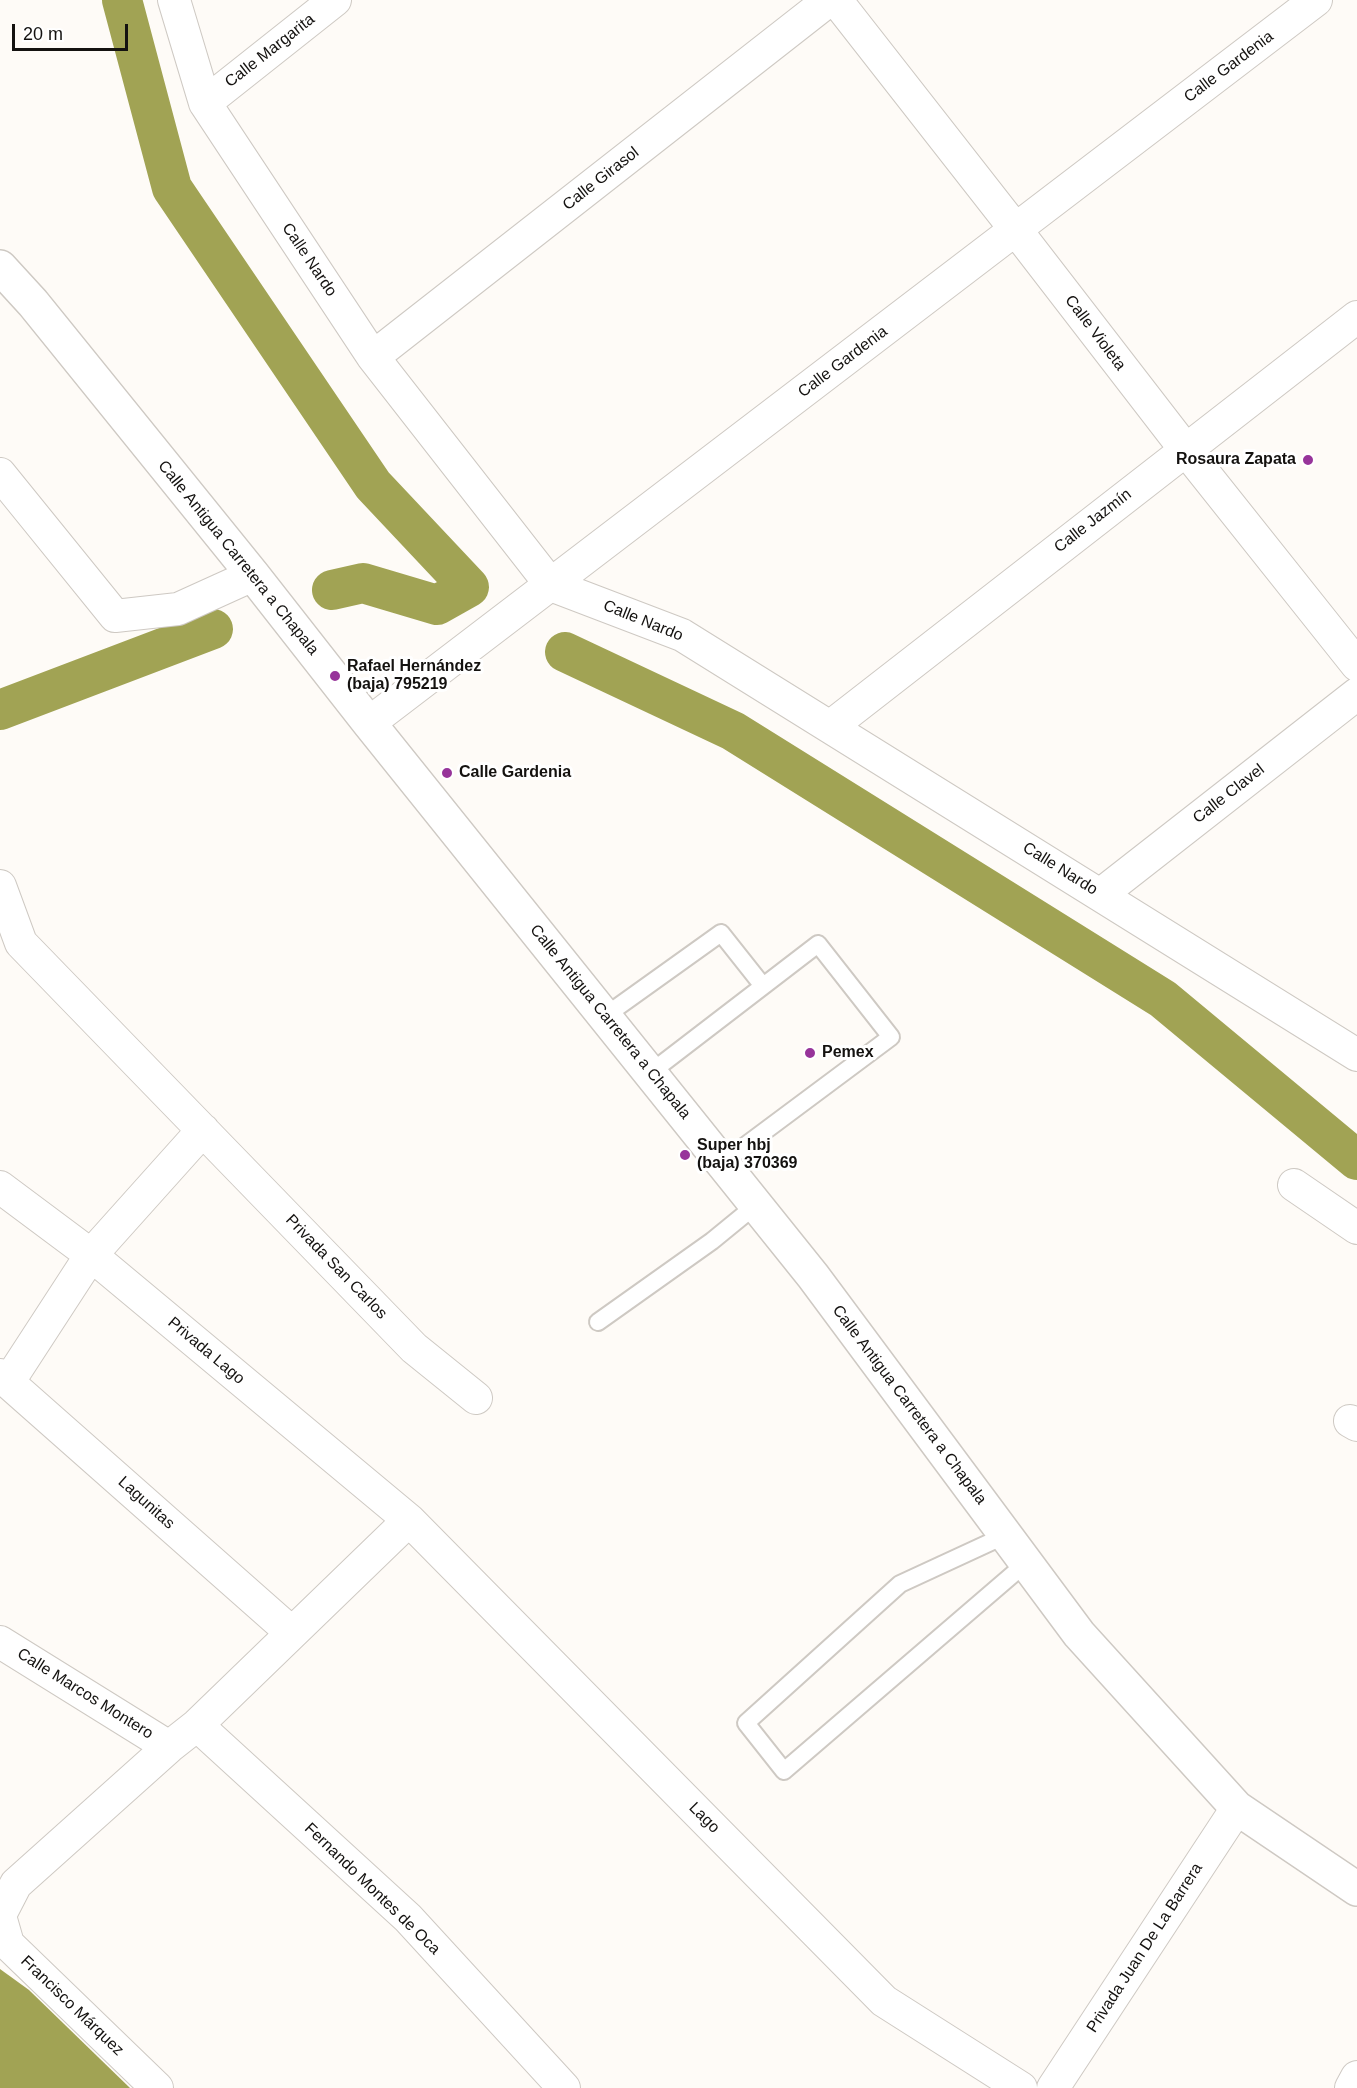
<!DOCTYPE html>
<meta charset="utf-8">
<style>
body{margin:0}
#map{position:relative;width:1357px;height:2088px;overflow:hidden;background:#fefbf7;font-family:Helvetica,sans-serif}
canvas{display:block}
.scale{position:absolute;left:12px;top:24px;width:116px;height:27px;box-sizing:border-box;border:3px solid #141210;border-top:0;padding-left:8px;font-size:18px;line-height:21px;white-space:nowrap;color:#141210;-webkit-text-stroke:4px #fff;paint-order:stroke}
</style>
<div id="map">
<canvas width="1357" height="2088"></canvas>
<div class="scale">20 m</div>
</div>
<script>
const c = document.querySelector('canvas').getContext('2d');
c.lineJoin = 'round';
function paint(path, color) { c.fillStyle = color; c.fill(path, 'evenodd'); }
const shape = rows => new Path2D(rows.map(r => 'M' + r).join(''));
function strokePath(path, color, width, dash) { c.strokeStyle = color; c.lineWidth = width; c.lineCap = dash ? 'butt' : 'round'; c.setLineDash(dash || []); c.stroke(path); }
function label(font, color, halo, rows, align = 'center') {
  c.font = font + ' Helvetica,sans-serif'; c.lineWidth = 6; c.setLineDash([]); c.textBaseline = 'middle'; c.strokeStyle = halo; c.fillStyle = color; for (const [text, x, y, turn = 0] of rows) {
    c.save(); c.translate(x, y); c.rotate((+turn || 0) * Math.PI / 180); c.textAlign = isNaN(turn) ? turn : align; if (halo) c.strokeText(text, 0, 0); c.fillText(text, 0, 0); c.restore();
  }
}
const water = shape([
 [0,1969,29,1990,130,2088,0,2088]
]);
const canal = shape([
 [122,0,172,188,373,485,469,587,437,605,363,583,332,590],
 [565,652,733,731,1163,999,1357,1160],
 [0,710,213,629]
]);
const service = shape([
 [605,1016,721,933,763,986],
 [650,1073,818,944,891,1037,722,1163],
 [598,1322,712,1241,756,1205],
 [1006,1535,900,1584,746,1723,784,1771,1026,1563]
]);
const minor = shape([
 [174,0,205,103,373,357,551,585,682,635,1357,1055],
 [836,0,1016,230,1185,449,1357,665],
 [205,103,335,0],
 [373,357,829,0],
 [0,474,115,616,178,609,253,575],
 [369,723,1316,0],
 [830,727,1357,317],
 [0,886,21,943,414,1348,476,1398],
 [1100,895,1357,694],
 [1294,1185,1357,1228],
 [0,1187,91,1255,409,1520,884,2001,1021,2088],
 [0,1375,292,1633],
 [9,1381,91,1255,203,1130],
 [1350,1421,1357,1425],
 [0,1642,169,1747],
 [197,1725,408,1918,564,2088],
 [0,1915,16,1884,169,1747,197,1725,409,1520],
 [0,1916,8,1944,157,2088],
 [1053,2088,1237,1808],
 [1351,2088,1357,2077]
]);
const secondary = shape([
 [0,267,33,303,253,575,369,723,813,1276,1079,1634,1237,1808,1357,1889]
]);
const markers = [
 [1308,460,6,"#97349a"],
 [335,676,6,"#97349a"],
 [447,773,6,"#97349a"],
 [810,1053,6,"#97349a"],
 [685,1155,6,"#97349a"]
];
const streetNames = [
 ["Calle Margarita",270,51,-38],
 ["Calle Gardenia",1229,67,-37],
 ["Calle Girasol",601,179,-38],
 ["Calle Nardo",309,260,56],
 ["Calle Violeta",1095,333,53],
 ["Calle Gardenia",843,362,-37],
 ["Calle Jazmín",1093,521,-38],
 ["Calle Antigua Carretera a Chapala",238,558,51],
 ["Calle Nardo",643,621,22],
 ["Calle Clavel",1229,794,-38],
 ["Calle Nardo",1060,869,32],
 ["Calle Antigua Carretera a Chapala",610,1022,51],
 ["Privada San Carlos",336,1267,46],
 ["Privada Lago",206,1351,40],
 ["Calle Antigua Carretera a Chapala",909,1405,53],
 ["Lagunitas",146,1503,42],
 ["Calle Marcos Montero",85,1694,32],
 ["Lago",704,1818,45],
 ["Fernando Montes de Oca",372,1889,44],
 ["Privada Juan De La Barrera",1145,1948,-57],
 ["Francisco Márquez",72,2006,44]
];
const poiNames = [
 ["Rosaura Zapata",1296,460,"right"],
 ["Rafael Hernández",347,667],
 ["(baja) 795219",347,685],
 ["Calle Gardenia",459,773],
 ["Pemex",822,1053],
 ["Super hbj",697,1146],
 ["(baja) 370369",697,1164]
];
paint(water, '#a1a354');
strokePath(canal, '#a1a354', 40);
strokePath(service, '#cec9c3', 20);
strokePath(minor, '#cec9c3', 34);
strokePath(secondary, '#cec9c3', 36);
strokePath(service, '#fff', 16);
strokePath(minor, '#fff', 32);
strokePath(secondary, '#fff', 33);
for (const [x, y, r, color] of markers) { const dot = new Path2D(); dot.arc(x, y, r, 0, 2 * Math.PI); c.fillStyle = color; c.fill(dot); strokePath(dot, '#fff', 2); }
label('16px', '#141210', '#fff', streetNames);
label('bold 16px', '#141210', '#fff', poiNames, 'left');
</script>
